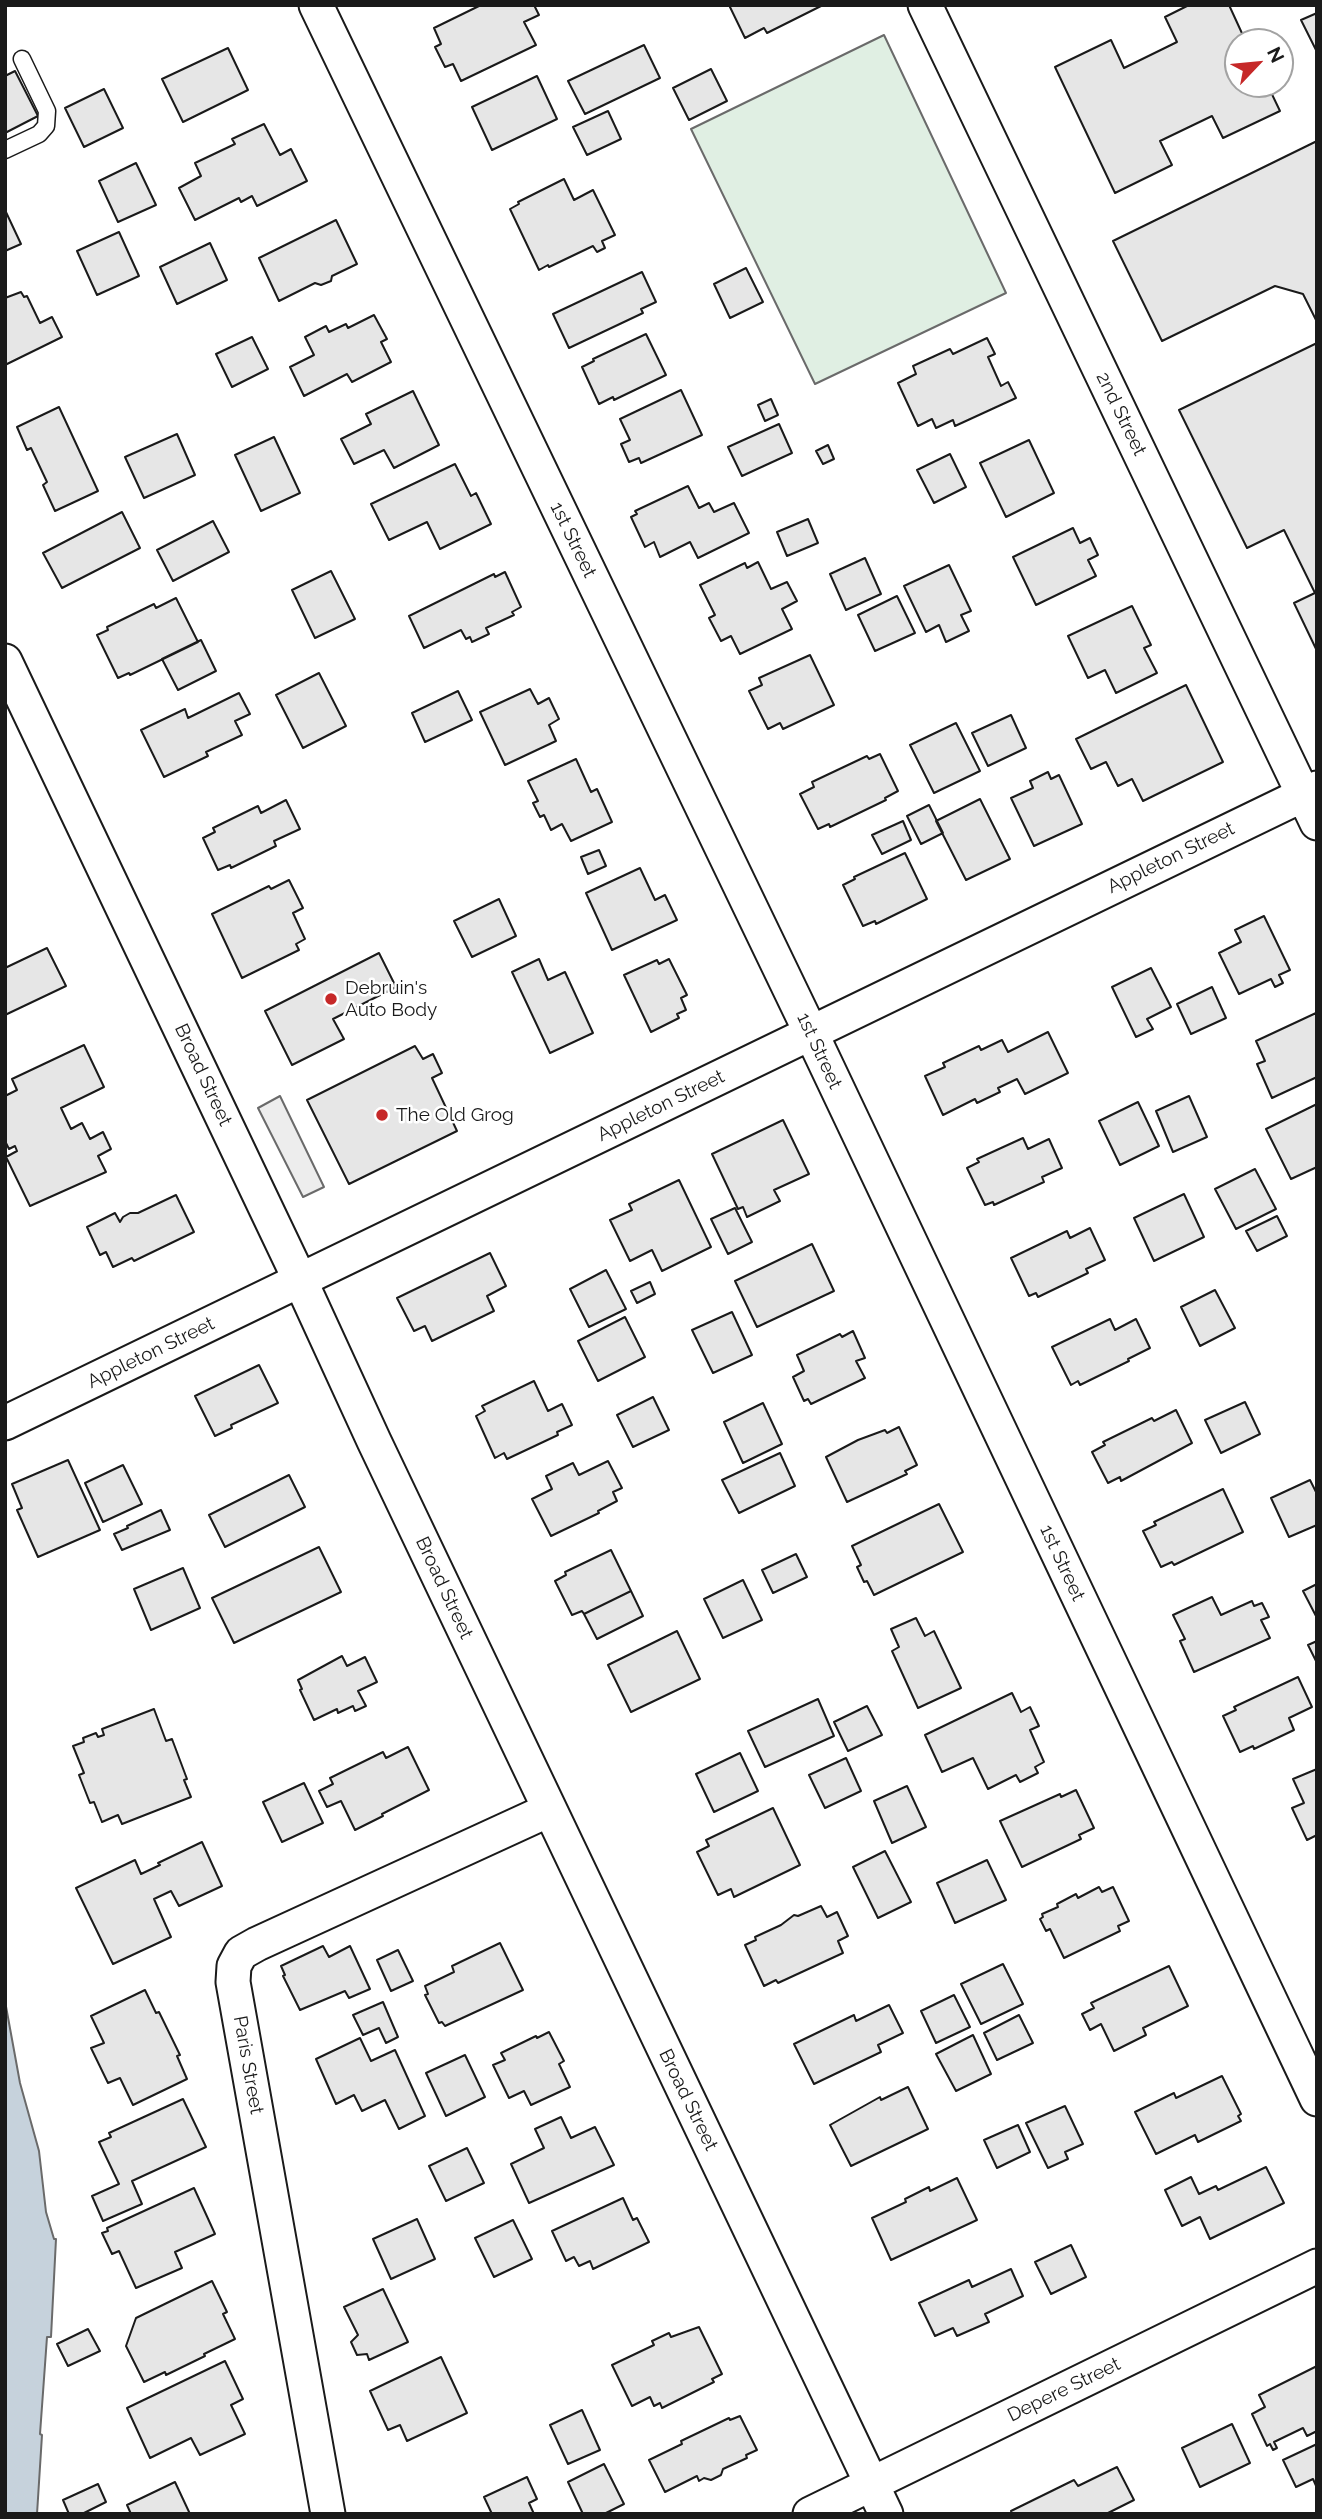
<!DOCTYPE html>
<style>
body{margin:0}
#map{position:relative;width:1322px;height:2519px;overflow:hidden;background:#fff;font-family:Raleway,sans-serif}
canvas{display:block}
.frame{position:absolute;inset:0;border:7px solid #1a1a1a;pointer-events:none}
.north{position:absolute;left:1224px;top:28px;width:70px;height:70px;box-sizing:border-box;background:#fff;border:2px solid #a3a3a3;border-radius:50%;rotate:64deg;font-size:19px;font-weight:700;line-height:28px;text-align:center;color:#1a1a1a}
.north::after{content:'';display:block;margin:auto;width:24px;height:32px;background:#c62828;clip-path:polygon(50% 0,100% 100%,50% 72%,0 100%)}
</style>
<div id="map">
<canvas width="1322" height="2519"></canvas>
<div class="frame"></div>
<div class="north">N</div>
</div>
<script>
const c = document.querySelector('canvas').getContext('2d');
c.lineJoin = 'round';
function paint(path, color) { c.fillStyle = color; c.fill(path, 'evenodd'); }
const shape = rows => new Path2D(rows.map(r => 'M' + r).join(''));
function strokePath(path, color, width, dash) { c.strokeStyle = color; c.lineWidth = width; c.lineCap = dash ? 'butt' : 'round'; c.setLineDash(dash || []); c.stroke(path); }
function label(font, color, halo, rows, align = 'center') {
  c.font = font + ' Raleway,sans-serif'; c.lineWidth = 5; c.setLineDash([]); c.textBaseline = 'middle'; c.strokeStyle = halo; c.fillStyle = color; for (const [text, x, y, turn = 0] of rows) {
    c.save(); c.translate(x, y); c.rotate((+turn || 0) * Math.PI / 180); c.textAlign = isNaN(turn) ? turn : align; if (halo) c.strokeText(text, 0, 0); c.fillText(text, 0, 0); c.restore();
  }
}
const green = shape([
 [884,35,1006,293,815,384,691,129,884,35]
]);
const parking = shape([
 [280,1096,324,1187,303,1197,258,1108,280,1096]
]);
const water = shape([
 [5,2001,20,2083,39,2151,46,2212,54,2239,56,2239,51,2337,47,2337,40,2434,42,2435,37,2514,5,2514,5,2001]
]);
const building = shape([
 [481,5,534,5,539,15,524,22,536,45,461,81,453,64,445,67,435,47,441,44,434,28,481,5],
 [729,5,823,5,767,33,764,28,745,38,729,5],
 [1189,5,1229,5,1246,42,1238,42,1238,84,1267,84,1280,111,1223,138,1212,116,1160,141,1172,165,1115,193,1055,67,1111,40,1124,68,1177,42,1165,17,1189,5],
 [1317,13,1317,52,1301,20,1317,13],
 [644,45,660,78,585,114,568,81,644,45],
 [228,48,248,90,183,122,162,79,228,48],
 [711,69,727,101,689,120,673,88,711,69],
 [15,71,38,116,5,133,5,76,15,71],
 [537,76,557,119,492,150,472,107,537,76],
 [104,89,123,128,84,147,65,108,104,89],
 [608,111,621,139,587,155,573,127,608,111],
 [264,124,280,155,291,149,307,181,257,206,252,196,241,202,239,198,195,220,179,188,201,176,195,163,235,144,232,139,264,124],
 [1317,141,1317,322,1303,294,1275,286,1162,341,1113,241,1317,141],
 [136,163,156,205,118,222,99,181,136,163],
 [564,179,574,200,593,190,615,235,602,241,605,248,597,252,593,246,549,267,548,265,539,270,510,209,519,204,518,202,564,179],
 [5,210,21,244,5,251,5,210],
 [336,220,357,264,332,276,331,281,321,285,315,283,279,301,259,258,336,220],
 [119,232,139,276,97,295,77,251,119,232],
 [210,243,227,280,177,304,160,267,210,243],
 [746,268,763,302,730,318,714,284,746,268],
 [642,272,656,302,641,309,643,313,569,348,553,314,642,272],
 [21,292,24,297,27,296,40,323,52,317,62,337,5,365,5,298,21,292],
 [374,315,387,339,381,342,391,362,352,382,347,374,304,396,290,367,314,355,305,337,326,326,329,332,346,324,348,328,374,315],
 [646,334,666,375,614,400,613,397,599,404,582,367,594,361,593,359,646,334],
 [252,337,268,369,232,387,216,354,252,337],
 [987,338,995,354,988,357,1001,386,1008,382,1016,398,955,426,953,420,936,428,932,419,918,426,898,383,916,374,913,366,950,349,953,354,987,338],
 [1317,343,1317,592,1315,593,1284,530,1247,548,1179,410,1317,343],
 [681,390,702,435,641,463,639,458,629,462,621,444,630,440,620,419,681,390],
 [413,391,439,445,394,468,384,450,354,464,341,439,371,424,366,414,413,391],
 [771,399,778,415,765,421,758,405,771,399],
 [59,407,98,491,55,511,43,485,47,482,31,448,27,450,17,427,59,407],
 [779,424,792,453,742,476,728,447,779,424],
 [177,434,195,475,144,498,125,457,177,434],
 [274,437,300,493,261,511,235,455,274,437],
 [1029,440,1054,493,1006,517,980,463,1029,440],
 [828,445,834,459,823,464,816,451,828,445],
 [950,454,966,487,934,503,917,470,950,454],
 [455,464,471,496,476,493,491,524,440,549,427,522,389,540,371,504,455,464],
 [688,486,699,508,709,503,714,512,734,503,749,533,698,558,690,542,660,557,654,542,645,547,631,517,637,514,635,511,688,486],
 [122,512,140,548,62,588,43,553,122,512],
 [808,519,818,543,787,556,777,532,808,519],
 [213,521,229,552,173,581,157,550,213,521],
 [1073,528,1080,543,1090,538,1098,555,1088,560,1096,576,1036,605,1013,557,1073,528],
 [865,558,881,594,846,610,830,574,865,558],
 [758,562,771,589,787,582,797,601,782,609,792,629,740,654,731,636,721,641,709,618,715,615,700,585,745,563,747,568,758,562],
 [949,565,971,611,961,615,969,631,946,642,939,625,926,632,904,586,949,565],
 [331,571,355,619,315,638,292,590,331,571],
 [505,572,521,607,512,612,514,615,486,628,489,634,472,642,470,637,466,639,461,630,424,648,409,616,494,574,495,577,505,572],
 [1317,592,1317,651,1294,603,1317,592],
 [897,596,915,633,875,651,858,615,897,596],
 [176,598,198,642,130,675,129,673,118,678,97,635,108,630,107,627,154,604,156,608,176,598],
 [1132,606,1151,645,1144,648,1157,673,1116,693,1105,670,1088,678,1068,636,1132,606],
 [201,640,216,671,178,690,162,659,201,640],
 [810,655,834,705,783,729,780,723,768,729,749,691,762,685,759,678,810,655],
 [319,673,346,726,303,748,276,695,319,673],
 [1186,685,1223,762,1143,801,1132,779,1118,786,1106,762,1091,769,1076,739,1186,685],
 [530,689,538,704,549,698,559,719,549,725,556,741,505,765,480,712,530,689],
 [458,691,472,720,425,742,412,713,458,691],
 [239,693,250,714,235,721,242,735,206,752,208,756,164,777,141,730,185,709,188,718,239,693],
 [1011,715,1026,748,988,766,972,733,1011,715],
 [956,723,980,771,934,793,910,745,956,723],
 [880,754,898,791,885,798,886,800,830,827,829,824,818,829,800,794,814,787,812,782,867,756,869,759,880,754],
 [576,759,591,792,597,789,612,822,571,841,562,824,551,830,544,815,540,817,533,803,538,801,528,781,576,759],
 [1048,772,1051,779,1059,775,1082,824,1034,846,1011,798,1033,788,1030,781,1048,772],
 [980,799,1010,859,966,880,936,821,980,799],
 [286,800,300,829,274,841,276,846,231,868,230,865,218,870,203,838,215,832,213,828,258,806,261,813,286,800],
 [929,805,943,833,921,844,907,816,929,805],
 [903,821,911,840,882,854,872,835,903,821],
 [599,850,606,866,588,874,581,857,599,850],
 [905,853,927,899,876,924,875,921,863,926,843,885,855,879,854,877,905,853],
 [640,868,655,900,665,895,677,920,612,950,586,893,640,868],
 [289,880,303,908,293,913,305,939,296,944,299,950,242,978,212,914,269,886,271,889,289,880],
 [499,899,516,936,472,957,454,921,499,899],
 [1264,916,1290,970,1279,975,1283,983,1275,987,1271,979,1239,994,1219,953,1241,942,1235,930,1264,916],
 [47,948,66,986,5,1015,5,968,47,948],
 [379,953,396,987,333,1019,344,1039,292,1065,265,1011,379,953],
 [539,959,548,980,565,972,593,1033,550,1053,512,972,539,959],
 [669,959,687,995,681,998,686,1010,677,1014,679,1018,651,1032,624,975,657,960,659,964,669,959],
 [1151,968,1171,1007,1147,1019,1153,1029,1136,1037,1112,987,1151,968],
 [1212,987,1226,1018,1191,1034,1177,1004,1212,987],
 [1316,1013,1317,1077,1272,1098,1257,1064,1265,1061,1256,1041,1316,1013],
 [1048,1032,1068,1073,1025,1094,1017,1079,998,1088,1000,1092,977,1103,975,1099,943,1115,925,1076,945,1067,943,1063,979,1046,981,1050,1002,1040,1008,1052,1048,1032],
 [84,1045,104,1087,61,1108,71,1129,82,1123,90,1139,103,1132,111,1149,98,1156,106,1172,30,1206,6,1157,17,1151,15,1146,9,1149,5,1141,5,1096,17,1090,12,1079,84,1045],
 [415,1046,423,1059,433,1054,442,1073,432,1078,457,1131,349,1184,307,1100,415,1046],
 [1189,1096,1207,1137,1173,1152,1156,1111,1189,1096],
 [1138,1102,1159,1146,1120,1165,1099,1121,1138,1102],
 [1317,1104,1317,1167,1291,1179,1266,1129,1317,1104],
 [783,1120,809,1174,774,1190,780,1201,747,1217,743,1207,738,1209,712,1154,783,1120],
 [1023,1138,1028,1149,1049,1139,1062,1168,1042,1177,1044,1182,994,1205,993,1202,985,1205,967,1168,979,1162,977,1159,1023,1138],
 [1255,1169,1276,1209,1236,1229,1215,1189,1255,1169],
 [679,1180,711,1247,662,1271,652,1250,630,1261,610,1220,632,1210,629,1204,679,1180],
 [1184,1194,1204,1237,1154,1261,1134,1218,1184,1194],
 [176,1195,194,1232,134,1261,132,1258,113,1267,106,1252,100,1255,87,1227,115,1213,120,1222,123,1217,130,1213,138,1213,176,1195],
 [735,1208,752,1242,728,1254,711,1219,735,1208],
 [1277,1216,1287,1236,1257,1251,1246,1231,1277,1216],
 [1090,1228,1105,1260,1086,1269,1088,1273,1038,1297,1036,1293,1029,1296,1011,1258,1067,1231,1070,1238,1090,1228],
 [812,1244,834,1291,757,1327,735,1281,812,1244],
 [490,1253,506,1286,487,1296,494,1311,432,1341,425,1326,414,1331,397,1298,490,1253],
 [606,1270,626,1309,589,1327,570,1289,606,1270],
 [650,1282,655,1294,637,1303,631,1291,650,1282],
 [1215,1290,1235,1328,1200,1346,1181,1307,1215,1290],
 [732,1312,752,1355,713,1373,692,1330,732,1312],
 [625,1317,645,1357,598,1381,578,1341,625,1317],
 [1110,1319,1115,1330,1136,1319,1150,1348,1128,1359,1129,1361,1080,1385,1078,1381,1071,1385,1052,1347,1110,1319],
 [853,1331,865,1358,856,1361,865,1378,811,1404,808,1399,804,1401,793,1377,804,1371,797,1355,840,1334,842,1337,853,1331],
 [259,1365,278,1403,231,1425,232,1428,215,1436,195,1396,259,1365],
 [534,1381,548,1411,562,1404,572,1425,557,1432,558,1435,507,1459,504,1453,495,1458,476,1416,485,1411,482,1406,534,1381],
 [653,1397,669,1430,633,1447,617,1415,653,1397],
 [1245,1402,1260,1434,1221,1453,1205,1420,1245,1402],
 [763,1403,782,1444,743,1463,724,1422,763,1403],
 [1176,1410,1192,1443,1121,1481,1120,1477,1108,1483,1092,1452,1105,1445,1103,1442,1152,1418,1154,1421,1176,1410],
 [899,1427,917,1465,905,1471,907,1474,847,1502,826,1457,858,1440,885,1430,887,1433,899,1427],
 [780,1453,795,1486,739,1513,722,1480,780,1453],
 [68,1460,100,1530,38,1557,17,1510,22,1508,12,1484,68,1460],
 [608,1461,622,1488,613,1492,617,1501,598,1511,599,1513,551,1536,532,1499,552,1489,546,1476,573,1463,579,1475,608,1461],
 [123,1465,142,1504,103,1522,85,1483,123,1465],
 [289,1475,305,1507,225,1547,209,1515,289,1475],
 [1310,1480,1317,1494,1317,1525,1289,1537,1271,1498,1310,1480],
 [1223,1489,1243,1532,1174,1565,1172,1562,1161,1567,1143,1531,1156,1525,1154,1522,1223,1489],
 [939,1504,963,1552,874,1595,867,1581,864,1582,857,1567,861,1565,852,1546,939,1504],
 [161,1510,170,1530,122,1550,114,1534,128,1528,127,1526,161,1510],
 [319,1547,341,1592,234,1643,212,1598,319,1547],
 [611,1550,631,1591,584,1614,582,1611,572,1615,555,1581,566,1575,565,1572,611,1550],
 [796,1554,807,1577,773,1593,762,1570,796,1554],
 [183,1568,200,1608,151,1630,134,1589,183,1568],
 [743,1580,762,1620,723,1638,704,1599,743,1580],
 [1317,1584,1317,1618,1303,1591,1317,1584],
 [631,1591,643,1616,597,1639,584,1614,631,1591],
 [1212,1597,1221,1615,1252,1601,1254,1606,1262,1603,1269,1617,1261,1620,1270,1638,1194,1672,1180,1641,1185,1639,1173,1615,1212,1597],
 [916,1618,925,1636,934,1631,961,1688,918,1708,892,1651,899,1647,891,1629,916,1618],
 [677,1631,700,1679,631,1712,608,1665,677,1631],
 [1317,1641,1317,1663,1308,1645,1317,1641],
 [342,1656,347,1666,365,1657,377,1682,358,1691,366,1706,355,1711,353,1706,338,1713,337,1709,314,1720,300,1690,302,1689,298,1680,342,1656],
 [1298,1677,1312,1707,1289,1718,1294,1730,1254,1749,1253,1746,1240,1752,1223,1716,1236,1710,1234,1707,1298,1677],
 [1012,1693,1021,1712,1030,1707,1039,1726,1030,1730,1044,1762,1035,1767,1038,1773,1020,1782,1016,1775,988,1789,973,1758,942,1772,925,1735,1012,1693],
 [818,1699,834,1736,765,1767,748,1731,818,1699],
 [867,1706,882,1735,848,1751,834,1722,867,1706],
 [154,1709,166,1741,172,1739,187,1779,184,1780,191,1797,122,1824,118,1815,102,1822,94,1802,90,1803,79,1775,84,1773,73,1746,84,1742,83,1738,96,1733,98,1737,104,1735,102,1729,154,1709],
 [408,1747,429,1790,382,1814,383,1816,355,1830,341,1801,327,1807,319,1791,333,1784,330,1778,383,1752,386,1758,408,1747],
 [740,1753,758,1791,714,1812,696,1774,740,1753],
 [846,1758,861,1791,825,1808,809,1775,846,1758],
 [1317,1769,1317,1835,1307,1840,1292,1808,1304,1803,1293,1779,1317,1769],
 [304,1783,323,1823,282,1842,263,1802,304,1783],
 [907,1786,926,1827,892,1843,874,1801,907,1786],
 [1076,1790,1094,1828,1079,1835,1081,1839,1022,1867,1000,1821,1060,1794,1061,1797,1076,1790],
 [773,1808,800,1865,734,1897,731,1889,718,1895,697,1852,709,1846,706,1840,773,1808],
 [202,1842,222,1886,179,1906,171,1891,154,1899,171,1937,113,1964,76,1888,135,1860,141,1874,160,1865,158,1863,202,1842],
 [885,1851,911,1902,878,1918,853,1867,885,1851],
 [987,1860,1006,1900,955,1923,937,1883,987,1860],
 [1099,1887,1102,1892,1113,1887,1129,1921,1118,1926,1120,1931,1064,1958,1050,1929,1046,1931,1040,1919,1043,1917,1042,1914,1058,1907,1057,1904,1076,1894,1078,1898,1099,1887],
 [821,1906,827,1917,837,1912,848,1936,838,1941,843,1953,778,1983,776,1980,764,1986,745,1945,756,1940,755,1937,781,1925,794,1915,798,1916,821,1906],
 [500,1943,523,1990,445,2026,442,2022,439,2023,425,1995,428,1994,425,1986,454,1972,452,1966,500,1943],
 [323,1946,329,1957,350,1946,370,1989,349,1998,345,1991,300,2010,283,1976,285,1975,281,1966,323,1946],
 [398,1950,413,1981,391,1991,377,1960,398,1950],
 [1003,1964,1023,2004,981,2024,961,1984,1003,1964],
 [1169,1966,1188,2006,1143,2028,1146,2035,1114,2051,1101,2024,1090,2030,1082,2014,1094,2008,1091,2003,1169,1966],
 [145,1990,156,2013,159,2012,180,2055,177,2056,187,2079,133,2105,120,2078,108,2083,91,2048,104,2043,91,2016,145,1990],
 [954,1995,970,2027,936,2043,921,2011,954,1995],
 [383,2002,398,2037,386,2043,379,2028,363,2035,353,2015,383,2002],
 [889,2005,903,2033,878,2045,881,2052,814,2084,794,2044,854,2015,856,2021,889,2005],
 [1019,2015,1033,2043,997,2060,984,2033,1019,2015],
 [549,2032,564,2061,559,2064,570,2087,531,2105,524,2091,509,2098,493,2065,505,2060,501,2053,536,2036,537,2038,549,2032],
 [973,2035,991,2074,956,2091,936,2054,973,2035],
 [360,2038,371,2061,395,2050,425,2116,399,2129,385,2100,362,2111,354,2095,336,2104,316,2059,360,2038],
 [465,2055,485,2097,446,2116,426,2073,465,2055],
 [1222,2076,1241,2114,1238,2116,1241,2121,1198,2142,1195,2135,1156,2154,1135,2112,1174,2093,1176,2098,1222,2076],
 [908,2087,928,2129,851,2166,830,2125,880,2097,881,2100,908,2087],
 [183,2099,206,2147,132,2181,142,2204,103,2221,92,2196,119,2184,99,2142,111,2137,109,2133,183,2099],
 [1065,2106,1083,2144,1065,2152,1068,2159,1048,2168,1026,2123,1065,2106],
 [561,2117,571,2138,595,2127,614,2165,529,2203,511,2164,544,2148,535,2129,561,2117],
 [1018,2125,1030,2152,997,2168,984,2140,1018,2125],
 [467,2148,484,2183,446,2201,429,2166,467,2148],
 [1266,2167,1284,2203,1210,2239,1200,2217,1182,2226,1165,2190,1191,2177,1199,2194,1216,2186,1218,2190,1266,2167],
 [957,2178,977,2220,891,2260,872,2218,906,2202,905,2199,929,2187,930,2191,957,2178],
 [194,2188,215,2234,175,2252,182,2268,136,2288,119,2251,112,2254,102,2233,108,2231,107,2228,194,2188],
 [623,2198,633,2220,637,2218,649,2242,593,2269,590,2261,579,2266,574,2257,566,2261,552,2231,623,2198],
 [417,2219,435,2259,391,2279,373,2239,417,2219],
 [513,2220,532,2259,494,2277,475,2238,513,2220],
 [1071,2245,1086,2277,1051,2294,1035,2262,1071,2245],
 [1011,2269,1023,2296,985,2314,989,2322,957,2336,953,2328,935,2336,919,2303,969,2280,972,2287,1011,2269],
 [212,2281,227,2312,223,2314,235,2339,204,2354,205,2356,166,2375,165,2372,144,2382,126,2346,136,2318,212,2281],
 [383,2289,408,2342,369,2360,367,2354,357,2355,351,2342,358,2335,344,2307,383,2289],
 [699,2327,722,2374,712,2379,714,2382,662,2408,660,2403,654,2406,650,2397,632,2406,612,2365,654,2345,652,2341,669,2333,671,2337,699,2327],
 [88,2329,100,2351,68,2366,57,2344,88,2329],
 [441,2357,467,2413,407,2441,400,2425,388,2430,370,2391,441,2357],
 [225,2361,243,2399,231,2405,245,2434,200,2455,191,2438,150,2458,127,2408,225,2361],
 [1317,2366,1317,2431,1307,2436,1303,2428,1274,2442,1277,2448,1273,2450,1270,2444,1267,2446,1252,2414,1265,2407,1259,2395,1317,2366],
 [582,2410,600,2450,568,2464,550,2425,582,2410],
 [740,2416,757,2450,746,2455,747,2458,723,2469,721,2475,711,2480,704,2478,699,2481,697,2476,665,2492,649,2460,682,2444,681,2441,729,2418,730,2420,740,2416],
 [1232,2424,1250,2463,1200,2487,1182,2448,1232,2424],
 [1317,2444,1317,2488,1313,2479,1296,2487,1283,2460,1317,2444],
 [604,2464,624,2504,604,2514,583,2514,568,2482,604,2464],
 [1117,2467,1134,2500,1106,2514,1012,2514,1011,2511,1074,2480,1078,2486,1117,2467],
 [527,2477,537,2499,529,2503,534,2514,492,2514,484,2497,527,2477],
 [175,2482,190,2514,131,2514,127,2505,175,2482],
 [98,2484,106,2502,82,2514,69,2514,63,2500,98,2484]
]);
const lane = shape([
 [5,150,39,134,46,126,47,111,22,59]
]);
const street = shape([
 [316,5,811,1033,1317,2099],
 [925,5,1317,823],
 [5,661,300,1280,374,1441,886,2514],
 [5,1423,1317,788],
 [328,2514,233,1982,234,1966,241,1953,257,1944,549,1810],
 [810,2514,1317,2266]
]);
const markers = [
 [331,999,7,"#c62828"],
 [382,1115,7,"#c62828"]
];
const streetNames = [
 ["2nd Street",1121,414,64],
 ["1st Street",573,540,64],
 ["Appleton Street",1171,858,-26],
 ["1st Street",819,1051,65],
 ["Broad Street",203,1075,65],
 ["Appleton Street",661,1106,-26],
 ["Appleton Street",151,1353,-26],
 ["1st Street",1062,1563,65],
 ["Broad Street",444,1588,65],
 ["Paris Street",248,2065,80],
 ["Broad Street",688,2100,64],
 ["Depere Street",1064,2390,-26]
];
const poiNames = [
 ["Debruin's",345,988],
 ["Auto Body",345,1010],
 ["The Old Grog",396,1115]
];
paint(green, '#e0efe3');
strokePath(green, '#6a6a6a', 2);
paint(parking, '#ededed');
strokePath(parking, '#6a6a6a', 2);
paint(water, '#c6d2dc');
strokePath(water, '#6a6a6a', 2);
paint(building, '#e6e6e6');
strokePath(building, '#1a1a1a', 2);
strokePath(lane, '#1a1a1a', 19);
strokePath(street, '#1a1a1a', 37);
strokePath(lane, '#fff', 16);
strokePath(street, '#fff', 33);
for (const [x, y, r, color] of markers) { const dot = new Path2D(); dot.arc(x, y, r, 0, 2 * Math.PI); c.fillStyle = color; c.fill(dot); strokePath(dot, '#fff', 2.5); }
label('19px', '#1a1a1a', '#fff', streetNames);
label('19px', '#1a1a1a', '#fff', poiNames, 'left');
</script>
